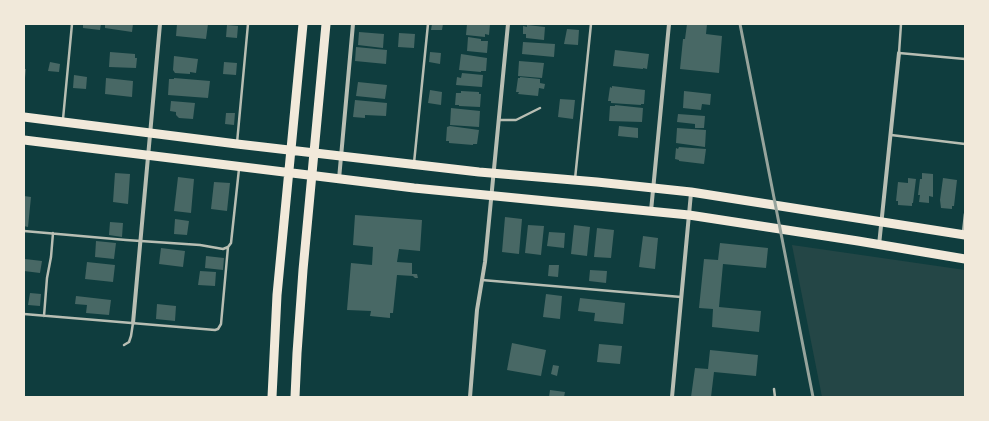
<!DOCTYPE html>
<style>
body{margin:0}
#map{position:relative;width:989px;height:421px;overflow:hidden;background:#0f3d3e;font-family:Commissioner,sans-serif}
canvas{display:block}
.frame{position:absolute;inset:0;border:25px solid #f1e9da;pointer-events:none}
</style>
<div id="map">
<canvas width="989" height="421"></canvas>
<div class="frame"></div>
</div>
<script>
const c = document.querySelector('canvas').getContext('2d');
c.lineJoin = 'round';
function paint(path, color) { c.fillStyle = color; c.fill(path, 'evenodd'); }
const shape = rows => new Path2D(rows.map(r => 'M' + r).join(''));
function strokePath(path, color, width, dash) { c.strokeStyle = color; c.lineWidth = width; c.lineCap = dash ? 'butt' : 'round'; c.setLineDash(dash || []); c.stroke(path); }
const green = shape([
 [792,245,965,270,965,397,822,397]
]);
const building = shape([
 [83,24,101,24,100,30,83,28],
 [105,24,133,24,132,32,105,28],
 [177,24,208,24,206,39,176,36],
 [432,24,443,24,442,30,431,30],
 [467,24,490,24,489,35,485,34,485,37,466,35],
 [687,24,707,24,706,34,722,36,719,73,680,69,683,39,685,39],
 [227,25,238,26,237,38,226,37],
 [527,25,545,27,544,40,526,38,526,34,523,34,523,26,527,27],
 [567,29,579,30,578,45,564,44],
 [359,32,384,34,383,48,358,45],
 [399,33,415,34,414,48,398,47],
 [468,37,481,39,481,41,488,41,487,53,467,51],
 [523,42,555,44,554,57,522,54],
 [356,47,387,50,386,64,355,61],
 [615,50,649,54,647,69,643,68,643,69,613,66],
 [110,52,135,54,135,58,137,58,136,68,109,67],
 [430,52,441,53,440,64,429,62],
 [461,54,487,58,486,71,481,71,481,72,459,70],
 [174,56,198,59,196,73,190,72,190,74,175,73,173,70],
 [519,61,544,63,542,78,518,76],
 [50,62,60,64,59,72,48,71],
 [224,62,237,63,236,75,223,74],
 [24,69,26,69,25,78,24,78],
 [462,73,483,75,482,87,456,85,457,77,461,78],
 [74,75,87,77,86,89,73,88],
 [520,77,540,79,540,83,545,84,544,89,539,88,538,96,518,94,519,92,516,92,518,78,520,78],
 [106,78,133,81,132,97,105,94],
 [174,78,210,81,208,98,168,95,169,79,174,79],
 [358,82,387,85,385,99,356,96],
 [612,86,645,90,644,104,641,104,641,105,611,103,611,101,608,101,610,87,612,88],
 [430,90,442,92,441,105,428,103],
 [461,91,479,92,479,94,481,94,480,107,459,106,459,105,455,105,456,93,461,93],
 [684,91,711,94,710,105,702,104,701,110,683,108],
 [560,99,575,100,573,119,558,117],
 [355,100,387,103,386,116,365,115,365,118,353,117],
 [171,101,195,103,193,119,179,118,176,115,176,112,170,111],
 [615,105,643,108,642,122,609,121,610,106,615,106],
 [451,108,480,111,479,127,450,125],
 [226,113,235,113,234,125,225,124],
 [678,114,705,116,704,128,695,128,695,124,677,122],
 [450,126,479,130,477,144,473,144,473,145,449,143,449,141,446,141,447,127],
 [619,126,638,128,638,138,618,136],
 [677,128,706,130,705,147,676,143],
 [679,147,706,149,704,164,679,161,679,160,675,159,676,148,678,149],
 [115,173,130,174,128,204,113,202],
 [922,173,933,174,933,197,929,196,929,203,919,202,920,195,918,195,920,179,922,179],
 [178,177,194,179,191,213,174,211],
 [908,178,916,179,913,203,912,203,912,206,898,205,898,201,896,201,898,182,908,183],
 [943,178,957,180,954,206,952,206,952,209,941,208,940,200],
 [214,182,230,183,227,211,211,209],
 [24,196,31,197,28,227,24,226],
 [355,215,422,220,420,251,399,249,397,262,412,263,412,274,417,274,418,278,415,278,413,276,397,275,393,313,390,313,390,318,370,316,371,311,347,310,351,263,372,265,373,247,353,245],
 [505,217,522,219,519,254,502,252],
 [175,219,189,221,187,235,174,234],
 [110,222,123,223,122,237,109,235],
 [528,225,544,226,541,255,525,253],
 [574,225,590,227,587,256,571,254],
 [597,228,614,230,611,258,594,257],
 [549,232,565,233,564,248,547,246],
 [643,236,658,238,655,269,639,267],
 [96,241,116,243,114,259,95,257],
 [720,243,768,248,766,268,723,264,719,307,761,311,759,332,712,327,713,309,699,308,704,259,718,260],
 [161,248,185,251,183,267,159,264],
 [206,256,224,258,223,270,205,268],
 [25,259,42,261,40,273,24,271],
 [87,262,115,265,113,282,85,279],
 [549,265,559,265,558,277,548,276],
 [590,270,607,271,606,283,589,281],
 [200,271,216,272,215,286,198,285],
 [30,293,41,294,40,306,28,305],
 [546,294,562,296,560,319,543,317],
 [76,296,111,300,109,315,86,313,87,305,75,304],
 [580,298,625,303,623,324,594,321,595,313,578,311],
 [157,304,176,306,175,321,156,319],
 [512,343,546,350,541,376,507,370],
 [599,344,622,346,620,364,597,362],
 [710,350,758,355,756,376,714,372,711,397,691,397,695,368,708,369],
 [553,365,559,366,557,376,551,374],
 [550,390,565,392,564,397,549,397]
]);
const service = shape([
 [901,24,899,53,965,59],
 [63,119,72,24],
 [499,120,516,120,540,108],
 [891,135,965,144],
 [237,143,248,24],
 [414,163,428,24],
 [575,179,591,24],
 [24,231,126,240,200,245,223,249,228,247],
 [963,233,965,214],
 [482,280,681,297],
 [24,314,215,330,218,329,221,324,228,247,231,243,239,169],
 [44,316,47,278,51,257,53,233],
 [124,345,129,342,131,336,133,323],
 [774,389,775,397]
]);
const minor = shape([
 [339,179,353,24],
 [651,211,669,24],
 [879,245,899,53],
 [133,323,160,24],
 [470,397,477,310,485,262,508,24],
 [672,397,691,193]
]);
const primary = shape([
 [24,117,237,144,479,172,597,182,691,192,965,235],
 [24,140,414,188,689,215,858,241,965,259],
 [272,397,277,295,303,24],
 [295,397,297,353,303,270,326,24]
]);
const rail = shape([
 [740,24,813,397]
]);
paint(green, '#244646');
paint(building, '#486865');
strokePath(service, '#b8beb3', 2.5);
strokePath(minor, '#b8beb3', 4);
strokePath(primary, '#f1e9da', 9);
strokePath(rail, '#97a49c', 3);
</script>
